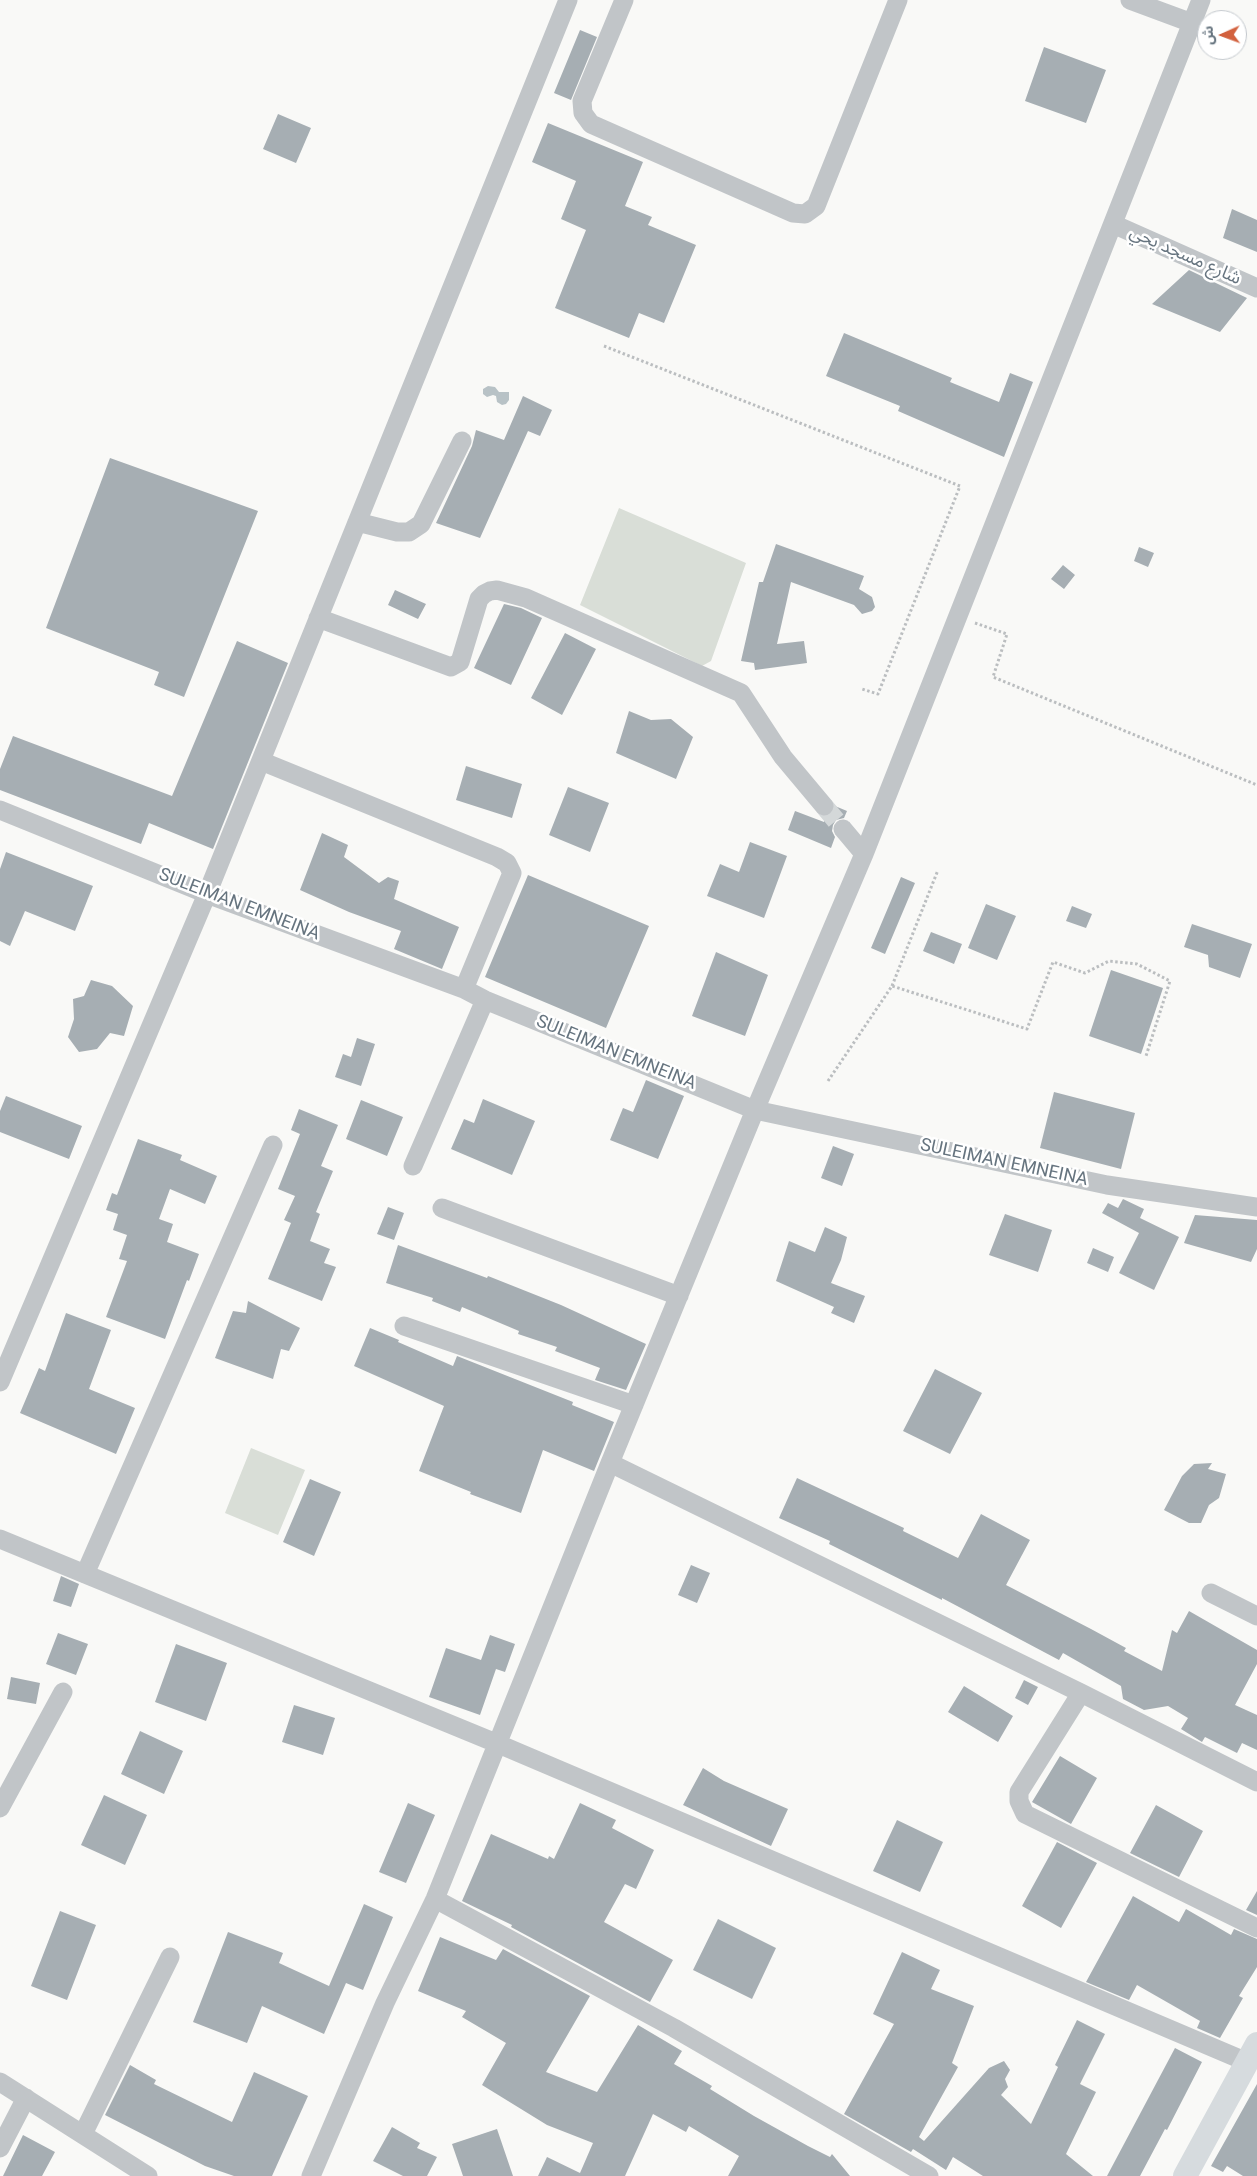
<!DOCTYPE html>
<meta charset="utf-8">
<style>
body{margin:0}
#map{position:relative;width:1257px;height:2176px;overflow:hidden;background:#f9f9f7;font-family:Roboto,"Noto Sans Arabic",sans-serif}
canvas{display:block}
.north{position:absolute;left:1197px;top:10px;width:50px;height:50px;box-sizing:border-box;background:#fff;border:1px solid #c2c7cc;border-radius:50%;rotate:268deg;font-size:14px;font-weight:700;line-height:20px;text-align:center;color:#66747f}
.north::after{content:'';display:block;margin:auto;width:18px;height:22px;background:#d2613e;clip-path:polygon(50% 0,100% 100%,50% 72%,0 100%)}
</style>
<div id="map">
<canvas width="1257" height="2176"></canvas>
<div class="north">ش</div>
</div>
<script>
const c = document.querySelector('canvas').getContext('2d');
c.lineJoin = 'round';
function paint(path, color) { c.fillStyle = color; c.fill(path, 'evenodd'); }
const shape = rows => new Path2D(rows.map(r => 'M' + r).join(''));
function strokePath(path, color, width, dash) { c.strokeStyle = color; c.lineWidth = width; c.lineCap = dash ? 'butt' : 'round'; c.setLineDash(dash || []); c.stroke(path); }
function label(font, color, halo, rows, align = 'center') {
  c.font = font + ' Roboto,"Noto Sans Arabic",sans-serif'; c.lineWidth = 5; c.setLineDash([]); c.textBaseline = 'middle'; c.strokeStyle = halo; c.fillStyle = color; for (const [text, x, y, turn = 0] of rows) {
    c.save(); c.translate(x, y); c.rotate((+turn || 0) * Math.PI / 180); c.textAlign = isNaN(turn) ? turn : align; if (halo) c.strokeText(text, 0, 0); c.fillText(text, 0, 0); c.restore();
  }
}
const green = shape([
 [619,508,746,563,711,661,702,666,580,605],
 [251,1448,305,1470,278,1535,225,1513]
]);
const water = shape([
 [488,386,495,387,499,392,509,392,509,400,506,404,502,405,497,402,496,396,493,395,487,397,483,394,483,389]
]);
const building = shape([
 [580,30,597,37,571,100,554,93],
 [1044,47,1106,70,1086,123,1025,101],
 [278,114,311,128,296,163,263,149],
 [548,123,643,162,625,206,652,217,648,225,696,245,664,323,639,313,629,338,555,308,586,230,561,219,576,181,532,162],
 [1232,209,1257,220,1257,252,1223,238],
 [1189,270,1247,298,1220,332,1152,304],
 [844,333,952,378,950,382,999,402,1010,373,1033,382,1004,457,898,411,900,406,826,376],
 [523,396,552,410,540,436,528,431,480,538,436,523,472,446,476,430,504,440],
 [110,458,258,511,184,697,154,685,159,672,46,628],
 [776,544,864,576,859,589,872,597,875,607,872,611,862,614,854,605,791,582,777,644,804,641,807,663,755,670,754,663,741,661,759,582,763,582],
 [1139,547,1154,553,1148,567,1134,561],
 [1063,565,1075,575,1064,589,1051,579],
 [395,590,426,604,418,619,388,605],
 [504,604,521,608,542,618,511,685,474,668],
 [565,633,596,649,562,715,531,698],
 [237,641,288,663,213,849,149,823,141,844,0,790,0,769,13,736,172,796],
 [629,711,651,720,671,719,693,737,676,779,616,753],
 [466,766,522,784,512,818,456,800],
 [568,787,609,803,590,852,549,835],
 [835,806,847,811,844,818,836,820,833,825,832,831,835,837,831,848,788,830,795,811,824,822,825,817,832,814],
 [322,833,348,845,344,857,379,883,388,877,399,881,394,899,459,927,442,969,394,949,401,931,349,912,300,890],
 [750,842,787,856,764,918,707,896,720,864,739,872],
 [6,852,93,886,75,931,25,911,10,946,0,941,0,869],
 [528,875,649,926,606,1028,485,977],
 [901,877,915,883,885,954,871,948],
 [986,904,1016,916,997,960,968,948],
 [1072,906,1092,914,1086,928,1066,921],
 [1192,924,1252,944,1240,978,1209,967,1208,955,1184,947],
 [931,932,962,944,954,964,923,951],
 [716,952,768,975,745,1036,692,1016],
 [1111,970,1163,988,1141,1054,1089,1036],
 [91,980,112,986,133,1006,124,1036,110,1033,97,1049,79,1052,68,1037,74,1019,73,999,84,996],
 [357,1038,375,1044,361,1086,335,1077,343,1054,351,1057],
 [646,1080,684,1096,658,1159,610,1140,623,1108,633,1112],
 [1054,1092,1135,1113,1121,1169,1040,1148],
 [6,1096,82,1126,69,1159,0,1132,0,1111],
 [483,1099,535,1121,512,1175,451,1149,464,1119,474,1123],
 [361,1100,403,1117,387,1156,346,1139],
 [299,1109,338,1125,321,1166,333,1171,316,1212,320,1214,310,1241,330,1249,324,1263,336,1267,322,1301,268,1279,291,1223,284,1220,295,1196,278,1189,300,1134,291,1130],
 [138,1139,182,1155,180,1160,217,1176,205,1204,170,1189,159,1219,173,1224,167,1242,199,1254,189,1281,187,1280,165,1339,106,1317,127,1261,119,1259,127,1235,113,1230,118,1214,106,1210,112,1193,117,1195],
 [833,1146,854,1154,842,1186,821,1178],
 [1123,1199,1144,1209,1140,1218,1179,1237,1154,1290,1119,1273,1139,1233,1102,1213,1108,1203,1118,1208],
 [388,1207,404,1213,394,1240,377,1234],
 [1005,1214,1052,1230,1038,1272,989,1255],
 [1195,1215,1257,1220,1257,1249,1251,1262,1184,1243],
 [825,1227,847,1237,841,1260,831,1283,865,1296,854,1323,831,1313,834,1307,776,1281,789,1241,815,1252],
 [398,1245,487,1278,488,1276,561,1305,646,1344,626,1390,595,1380,600,1368,555,1351,557,1347,518,1334,519,1331,462,1307,460,1312,432,1301,433,1298,386,1283],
 [1093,1248,1114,1257,1108,1272,1087,1263],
 [248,1301,300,1328,289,1351,281,1349,273,1379,215,1358,233,1311,246,1313],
 [66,1313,111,1330,89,1389,135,1408,116,1454,20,1413,39,1368,45,1371],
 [370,1328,399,1340,398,1342,453,1366,457,1356,573,1402,572,1405,614,1422,594,1471,543,1450,521,1513,470,1494,471,1492,419,1471,444,1406,354,1366],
 [935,1369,982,1393,950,1454,903,1431],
 [1212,1463,1208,1469,1226,1474,1219,1498,1209,1505,1201,1523,1189,1523,1164,1510,1182,1476,1194,1464],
 [797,1478,904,1528,903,1531,958,1558,981,1514,1030,1540,1006,1585,1091,1629,1126,1648,1124,1651,1162,1671,1172,1630,1177,1633,1189,1611,1257,1650,1257,1664,1235,1705,1257,1715,1257,1750,1242,1743,1237,1753,1205,1737,1202,1742,1181,1729,1188,1718,1168,1706,1144,1710,1123,1699,1121,1686,1063,1653,1059,1660,942,1598,942,1600,829,1544,830,1541,779,1518],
 [310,1479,341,1492,314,1556,283,1542],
 [691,1565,710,1573,697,1603,678,1595],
 [61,1576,79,1584,71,1607,53,1601],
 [58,1633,88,1644,76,1675,46,1664],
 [490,1635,515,1644,505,1672,496,1669,480,1715,429,1697,446,1648,481,1660],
 [176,1644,227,1663,206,1721,155,1702],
 [11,1677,40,1683,36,1704,7,1699],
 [1024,1680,1038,1687,1028,1705,1015,1698],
 [964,1686,1013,1716,998,1742,948,1712],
 [294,1705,335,1718,323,1755,282,1742],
 [140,1731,183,1751,164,1794,121,1774],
 [1060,1756,1097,1778,1071,1824,1032,1802],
 [703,1768,724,1781,788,1809,771,1846,683,1805],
 [104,1795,147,1815,125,1865,81,1845],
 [408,1803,435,1815,406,1883,379,1872],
 [580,1803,616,1820,612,1828,654,1850,636,1889,625,1884,604,1922,673,1960,650,2002,511,1927,512,1925,462,1901,491,1834,548,1859,549,1856,554,1859],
 [1156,1805,1203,1831,1179,1877,1130,1853],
 [897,1820,943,1842,920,1892,873,1871],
 [1057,1842,1097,1863,1061,1928,1022,1906],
 [1257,1891,1257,1915,1246,1910],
 [1133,1896,1179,1922,1186,1909,1231,1935,1234,1929,1257,1939,1257,1967,1239,1996,1243,1998,1220,2038,1197,2028,1200,2021,1137,1985,1129,2000,1086,1982],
 [364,1904,393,1917,363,1990,346,1983,324,2034,262,2006,247,2043,193,2022,228,1932,283,1953,279,1963,329,1986],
 [60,1911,96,1925,67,2000,31,1986],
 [718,1919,776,1948,752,1999,693,1970],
 [440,1937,496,1960,503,1949,590,1996,546,2072,597,2092,638,2025,682,2051,674,2064,712,2086,710,2089,754,2116,808,2146,830,2157,832,2154,850,2176,728,2176,739,2156,689,2126,686,2132,653,2114,625,2176,538,2176,547,2157,580,2173,593,2143,547,2125,482,2085,506,2043,462,2017,466,2011,418,1991],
 [902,1952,940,1970,931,1989,974,2006,952,2063,958,2067,919,2137,924,2141,989,2068,1004,2061,1010,2070,1005,2079,1008,2087,1001,2095,1031,2124,1058,2067,1055,2065,1077,2020,1105,2034,1080,2084,1096,2092,1066,2154,1093,2176,983,2176,953,2157,946,2170,913,2149,911,2152,844,2114,894,2024,873,2014],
 [1175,2048,1202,2062,1167,2130,1165,2129,1140,2176,1107,2176],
 [130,2065,156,2080,154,2084,232,2122,254,2072,308,2096,272,2176,234,2176,205,2166,105,2115],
 [1257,2084,1257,2176,1243,2176,1227,2166,1223,2172,1211,2166],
 [392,2127,420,2143,417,2148,437,2157,427,2176,403,2176,373,2161],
 [497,2129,513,2176,463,2176,452,2144],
 [23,2135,55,2152,42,2176,3,2176]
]);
const minorTunnel = shape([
 [824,806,843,829]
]);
const path = shape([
 [604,346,960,486,878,694,862,689],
 [975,623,1007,634,993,677,1257,785],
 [892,986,938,870],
 [828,1081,892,986,1027,1029,1053,962,1085,973,1109,961,1137,964,1170,981,1146,1056]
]);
const minor = shape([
 [624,0,582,101,583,113,591,124,793,213,805,214,816,206,898,0],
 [1130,0,1192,23],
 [1113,224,1257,288],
 [357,522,397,532,409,532,421,524,462,441],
 [318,618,451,667,460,662,479,599,484,594,490,591,497,590,526,598,741,693,783,757,824,806],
 [261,761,497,857,507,863,512,873,464,989],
 [0,810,207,894,464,989,485,1000,755,1110,1107,1185,1257,1207],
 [843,829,864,854],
 [413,1166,485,1000],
 [442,1208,679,1296],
 [404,1326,634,1405],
 [0,1382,207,894,568,0],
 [610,1463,1081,1693,1257,1782],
 [0,1539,496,1743,1247,2062],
 [85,1574,273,1145],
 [1211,1593,1257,1616],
 [1081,1693,1019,1792,1019,1801,1025,1814,1257,1928],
 [0,1808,63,1692],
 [435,1899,674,2028,929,2176],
 [0,2082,148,2176],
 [83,2134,170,1957],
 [0,2148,26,2098],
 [311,2176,385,2003,435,1899,610,1463,755,1110,864,854,1201,0]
]);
const major = shape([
 [1185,2176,1257,2044]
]);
const streetNames = [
 ["شارع مسجد يحي",1185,256,24],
 ["SULEIMAN EMNEINA",239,905,21],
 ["SULEIMAN EMNEINA",616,1053,22],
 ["SULEIMAN EMNEINA",1004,1163,12]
];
paint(green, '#d9ded7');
paint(water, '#b8c2c6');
paint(building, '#a6aeb3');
strokePath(minorTunnel, '#d4d8d9', 19, [19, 9]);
strokePath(path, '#bbbec0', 3, [2.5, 2.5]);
strokePath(minor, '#c1c5c8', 19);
strokePath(major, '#d6dbde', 24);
label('18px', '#66747f', '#fff', streetNames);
</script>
